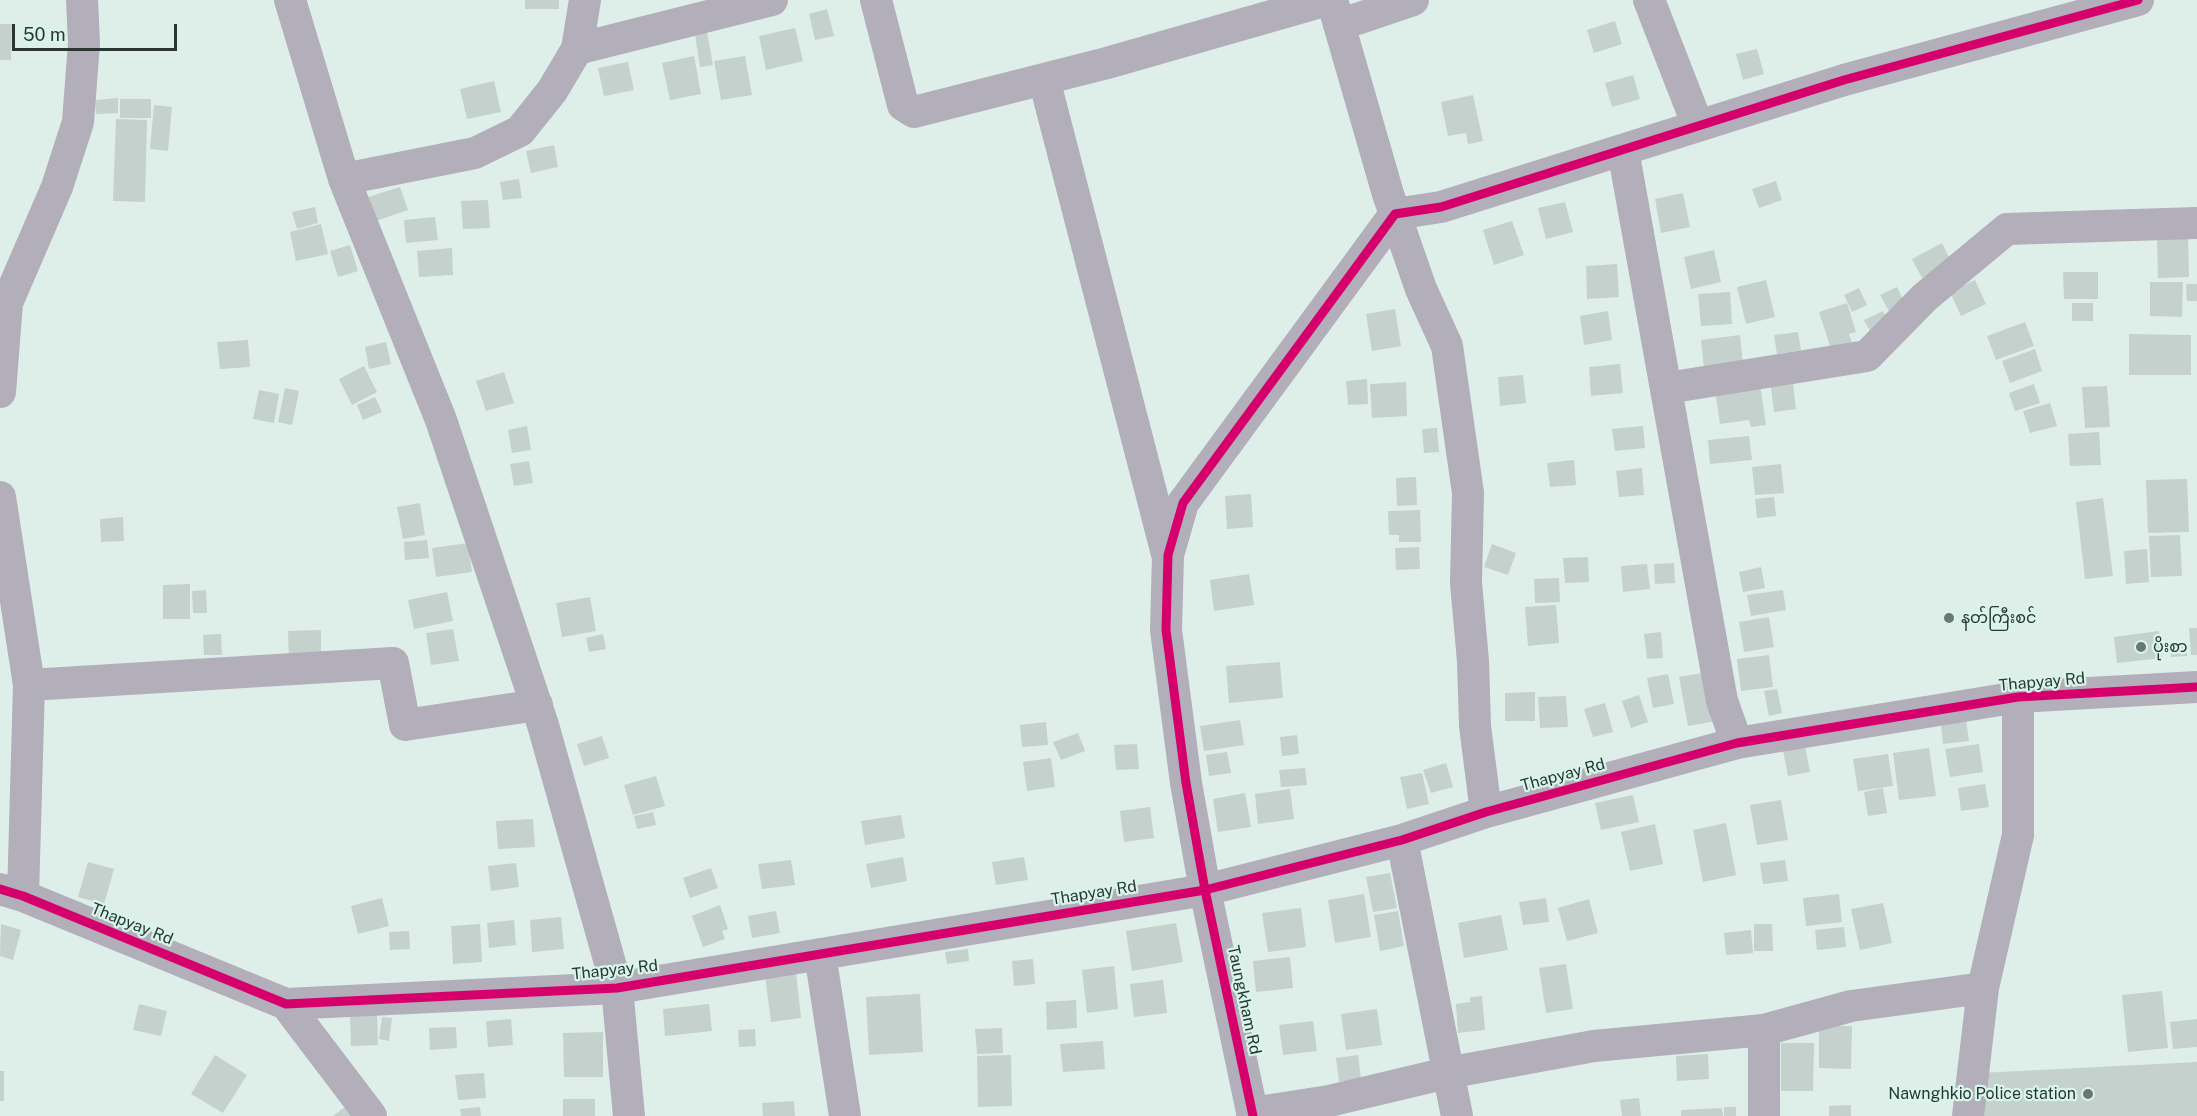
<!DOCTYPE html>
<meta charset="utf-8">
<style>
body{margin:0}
#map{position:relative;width:2197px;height:1116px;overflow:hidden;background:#deefe9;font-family:"Public Sans",sans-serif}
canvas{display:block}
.scale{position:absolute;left:12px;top:24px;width:165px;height:27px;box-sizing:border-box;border:3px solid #2b3632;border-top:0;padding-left:8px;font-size:18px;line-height:21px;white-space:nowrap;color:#2b3632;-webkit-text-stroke:4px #d8f5eb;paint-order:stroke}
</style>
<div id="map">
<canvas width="2197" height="1116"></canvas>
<div class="scale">50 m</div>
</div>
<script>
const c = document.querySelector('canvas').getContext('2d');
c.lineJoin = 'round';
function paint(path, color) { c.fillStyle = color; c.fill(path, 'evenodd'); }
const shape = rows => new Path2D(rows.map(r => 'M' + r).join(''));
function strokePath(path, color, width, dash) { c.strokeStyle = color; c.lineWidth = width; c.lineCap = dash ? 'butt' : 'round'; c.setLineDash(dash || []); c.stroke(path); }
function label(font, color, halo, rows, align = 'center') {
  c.font = font + ' "Public Sans","Noto Sans Myanmar",sans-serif'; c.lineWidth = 4.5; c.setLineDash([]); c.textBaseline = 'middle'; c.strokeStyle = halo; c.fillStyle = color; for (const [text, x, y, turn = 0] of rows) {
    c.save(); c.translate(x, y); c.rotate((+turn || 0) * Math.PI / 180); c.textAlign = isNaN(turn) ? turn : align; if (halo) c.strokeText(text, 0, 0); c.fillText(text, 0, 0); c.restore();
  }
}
const building = shape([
 [525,0,559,0,559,9,525,9],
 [827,9,834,36,815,40,809,14],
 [1615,21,1622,44,1594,53,1587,30],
 [0,24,12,24,11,60,0,60],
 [795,28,803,61,766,70,759,36],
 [707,32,713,65,700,67,695,34],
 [1757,49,1764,74,1743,80,1736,54],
 [694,56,701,94,670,100,662,63],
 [745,56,752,95,721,100,714,61],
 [628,62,634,90,604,96,598,68],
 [1633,75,1640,99,1612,107,1605,83],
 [494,81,501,112,467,119,460,89],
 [1473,95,1483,141,1468,144,1466,133,1448,136,1441,102],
 [118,98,118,113,96,114,95,100],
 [120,99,151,99,151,118,120,118],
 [154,105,172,107,168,151,150,149],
 [116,119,147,120,145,202,113,201],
 [554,145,558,167,531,173,526,151],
 [519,179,522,198,503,200,500,182],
 [1776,181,1782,200,1759,208,1752,189],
 [400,187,408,210,373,222,365,198],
 [1683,193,1690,227,1661,233,1655,199],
 [488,200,490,228,463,229,461,201],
 [1565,202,1573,232,1546,239,1538,208],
 [315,207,318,223,297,229,292,212],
 [435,217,438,240,406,243,404,220],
 [1512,221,1524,255,1494,265,1483,230],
 [321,224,328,254,296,261,290,232],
 [2188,238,2189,277,2158,278,2157,240],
 [1942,243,1952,263,1922,278,1912,259],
 [350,245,358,271,338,277,330,251],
 [452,248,453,275,419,277,417,251],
 [1714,250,1721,282,1691,289,1684,257],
 [1617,264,1619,297,1587,299,1586,266],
 [2063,272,2098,272,2098,299,2064,299],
 [1766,280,1775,317,1746,324,1737,287],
 [1975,280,1986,304,1961,316,1950,292],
 [2150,282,2183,282,2182,317,2150,316],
 [2186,284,2197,284,2197,301,2187,301],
 [1897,287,1905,304,1889,311,1880,295],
 [1859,288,1867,305,1852,312,1844,295],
 [1730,292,1732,324,1701,326,1698,294],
 [1847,303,1856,332,1849,334,1852,343,1831,349,1819,312],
 [2072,303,2093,303,2093,321,2072,321],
 [1395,309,1401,346,1372,351,1366,314],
 [1608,311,1612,340,1584,345,1580,316],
 [1883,311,1893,331,1875,340,1864,320],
 [2025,322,2034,346,1996,360,1987,336],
 [1798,332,1801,350,1777,354,1774,335],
 [2129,334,2191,335,2191,375,2129,375],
 [1740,335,1743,365,1704,369,1701,340],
 [248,340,250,367,220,369,217,342],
 [386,342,391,364,369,369,365,347],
 [2035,349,2042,371,2010,383,2002,361],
 [1620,364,1623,393,1591,396,1589,367],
 [364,366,377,392,352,405,339,379],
 [504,372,514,403,486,411,476,381],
 [1523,375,1526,403,1500,406,1498,377],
 [1367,379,1368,404,1348,405,1346,381],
 [1406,382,1407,416,1372,418,1370,384],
 [1760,384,1766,425,1751,427,1749,420,1720,424,1715,390],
 [1793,384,1796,409,1774,412,1771,387],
 [2034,384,2040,403,2015,411,2009,393],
 [2107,386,2110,427,2085,428,2082,387],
 [285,388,299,391,292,425,278,422],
 [259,390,279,394,274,423,253,419],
 [375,397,382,412,363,420,357,405],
 [2050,403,2057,426,2030,433,2023,411],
 [527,426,531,450,512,453,508,430],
 [1643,426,1645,448,1615,451,1612,429],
 [1437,428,1439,452,1424,453,1422,429],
 [2099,432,2101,465,2070,466,2068,434],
 [1749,436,1752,460,1710,464,1708,440],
 [1574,460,1576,485,1550,487,1547,463],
 [529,461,533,483,514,486,510,464],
 [1781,464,1784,493,1755,495,1752,467],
 [1642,468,1644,495,1619,497,1616,471],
 [1416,477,1417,505,1397,506,1396,478],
 [2187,479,2189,532,2148,533,2146,480],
 [1251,494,1253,527,1227,529,1225,496],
 [1774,497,1776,516,1757,518,1755,499],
 [2103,498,2113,576,2085,579,2076,502],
 [420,503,425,535,403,539,397,507],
 [1420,510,1421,542,1399,542,1399,535,1389,535,1388,511],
 [123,517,124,541,101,542,100,519],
 [2180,535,2182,576,2151,577,2149,536],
 [427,540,429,558,405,560,404,542],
 [468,543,472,572,436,577,432,548],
 [1492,544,1516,553,1508,575,1484,567],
 [1419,547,1420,569,1396,570,1395,548],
 [2147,549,2149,582,2126,584,2124,551],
 [1588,557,1589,582,1565,583,1563,558],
 [1674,563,1675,583,1655,584,1654,564],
 [1647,564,1650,589,1623,592,1621,566],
 [1761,567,1765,588,1743,592,1739,572],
 [1249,574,1254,605,1214,611,1210,580],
 [1559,578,1560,602,1535,603,1534,579],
 [190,584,190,619,163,619,163,585],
 [206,590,207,613,193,613,192,591],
 [1783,590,1786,610,1751,616,1747,595],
 [447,592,453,621,414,629,408,600],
 [590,597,596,631,562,637,556,603],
 [1556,605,1559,643,1528,646,1525,607],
 [1769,617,1774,647,1744,652,1739,622],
 [2189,628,2197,628,2197,655,2191,655],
 [453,629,459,661,431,665,426,633],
 [321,630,321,662,289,662,288,631],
 [2159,631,2162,658,2117,663,2114,637],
 [1661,632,1663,658,1647,659,1644,634],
 [221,634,222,655,204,655,203,635],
 [603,634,606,649,589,652,586,638],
 [2187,642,2187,656,2171,657,2170,643],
 [1769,655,1773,687,1741,691,1737,659],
 [1280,662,1283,698,1229,703,1226,666],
 [1708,672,1716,721,1688,726,1679,677],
 [1668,674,1674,704,1653,708,1647,678],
 [1777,689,1782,713,1769,716,1764,691],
 [1535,692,1535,721,1505,721,1505,693],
 [1639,695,1648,722,1631,728,1622,701],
 [1566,696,1568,727,1540,728,1538,697],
 [1605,703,1613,732,1593,737,1584,709],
 [1965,713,1969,741,1943,744,1940,716],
 [1240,720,1244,745,1204,751,1200,726],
 [1046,722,1048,745,1022,747,1020,725],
 [1078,733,1085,751,1061,760,1053,742],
 [1297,735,1299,754,1282,756,1280,737],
 [602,736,609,758,584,766,577,744],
 [1137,744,1139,769,1116,770,1114,745],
 [1979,744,1983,772,1950,777,1945,749],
 [1805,745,1810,772,1788,776,1783,750],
 [1929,748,1936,796,1899,800,1893,753],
 [1227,752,1231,773,1209,776,1206,755],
 [1888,754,1893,786,1858,791,1853,759],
 [1051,758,1055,787,1027,791,1023,762],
 [1446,763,1453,787,1431,793,1423,770],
 [1305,768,1307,785,1281,787,1279,770],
 [1422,773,1429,804,1407,809,1400,777],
 [656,776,665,806,633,815,624,785],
 [1985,784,1989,807,1961,811,1958,788],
 [1883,788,1887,813,1868,816,1864,792],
 [1290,789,1294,819,1258,824,1255,794],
 [1245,793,1251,827,1218,832,1213,799],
 [1633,795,1639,822,1601,830,1595,803],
 [1781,800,1788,840,1757,845,1750,805],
 [1150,807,1154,838,1124,842,1120,811],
 [653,812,656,825,637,829,634,816],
 [901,815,905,838,865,845,861,821],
 [533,819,535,847,498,849,496,821],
 [1726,823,1736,875,1703,882,1693,830],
 [1655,824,1663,864,1630,871,1621,832],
 [903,857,907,881,871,888,866,864],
 [1024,857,1028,880,996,885,992,862],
 [791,860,795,885,762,889,758,864],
 [1785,860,1788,881,1763,884,1760,863],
 [88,862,114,869,104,904,78,897],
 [516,863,519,887,491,891,488,866],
 [711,868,718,888,690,898,683,878],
 [1390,873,1397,908,1373,912,1366,877],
 [1364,894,1371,937,1335,943,1328,900],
 [1839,894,1842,922,1806,926,1803,898],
 [382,898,389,926,358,934,351,906],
 [1546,898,1549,922,1523,925,1519,902],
 [1589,899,1598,933,1567,941,1558,908],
 [1883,903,1892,943,1860,950,1851,909],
 [720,905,728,929,722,931,725,939,703,947,692,916],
 [1301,908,1306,947,1268,952,1262,913],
 [776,911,780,933,752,938,748,916],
 [1398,911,1404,946,1380,951,1374,915],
 [1501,915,1508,950,1464,958,1458,923],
 [561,917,564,949,532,952,530,920],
 [514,920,516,945,489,948,487,923],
 [1176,923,1183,962,1132,971,1126,931],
 [1,924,21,930,13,960,0,956],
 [480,924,482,962,453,964,451,926],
 [1754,924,1772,924,1773,951,1754,951],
 [1844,927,1846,947,1817,950,1815,930],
 [1751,930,1753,953,1726,955,1724,933],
 [409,931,410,949,390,950,389,932],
 [968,949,969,961,947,964,945,952],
 [1290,957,1293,988,1256,992,1253,961],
 [1033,959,1035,984,1014,986,1012,961],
 [1566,964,1573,1009,1546,1013,1539,968],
 [1114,966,1118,1009,1087,1013,1082,970],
 [796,972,801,1018,771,1022,765,976],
 [1163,980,1167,1013,1134,1017,1130,984],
 [2162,991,2168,1048,2128,1052,2122,995],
 [920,994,923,1052,869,1055,866,997],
 [1482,996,1485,1030,1458,1033,1456,1004,1470,1002,1470,997],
 [1076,1000,1077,1028,1047,1030,1046,1002],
 [139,1004,167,1011,161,1036,133,1030],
 [709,1004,712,1031,665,1036,663,1009],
 [1377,1009,1382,1045,1346,1050,1341,1014],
 [377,1013,378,1045,351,1046,350,1014],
 [382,1017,392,1018,389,1041,379,1039],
 [511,1019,513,1045,488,1047,486,1021],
 [2197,1019,2197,1047,2173,1049,2170,1022],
 [1313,1021,1317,1051,1283,1055,1279,1025],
 [1819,1026,1852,1026,1851,1069,1819,1068],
 [456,1027,457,1048,430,1050,429,1028],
 [1002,1028,1003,1053,977,1054,975,1029],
 [755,1029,756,1046,739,1047,738,1030],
 [603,1032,603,1077,564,1077,563,1033],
 [1103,1041,1105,1069,1063,1072,1060,1044],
 [1781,1043,1814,1043,1813,1091,1781,1091],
 [1708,1054,1709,1079,1677,1081,1676,1056],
 [215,1055,247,1075,223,1113,191,1094],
 [1011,1055,1012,1106,978,1107,977,1056],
 [1358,1055,1361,1079,1339,1082,1336,1058],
 [2197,1062,2197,1116,1977,1116,1980,1073],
 [0,1071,4,1071,4,1101,0,1101],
 [484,1073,486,1098,458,1100,455,1075],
 [1639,1098,1641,1116,1622,1116,1620,1100],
 [563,1099,595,1099,595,1116,563,1116],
 [794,1101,795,1116,763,1116,762,1103],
 [349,1104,358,1116,333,1116],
 [1851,1105,1851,1116,1829,1116,1829,1106],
 [480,1107,481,1116,461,1116,460,1109],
 [1724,1107,1736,1107,1736,1116,1724,1116],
 [1722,1108,1723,1116,1681,1116,1681,1110]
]);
const minor = shape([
 [290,0,344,179,441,420,543,725,617,988,629,1116],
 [876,0,903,105,914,112,1107,63,1327,0],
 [1332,0,1388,194,1421,289,1447,346,1468,493,1466,583,1473,661,1475,726,1486,812],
 [1649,0,1698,126],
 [1339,25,1413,0],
 [577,49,772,0],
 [1044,79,1167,554],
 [1623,150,1722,701,1737,743],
 [344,179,475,153,520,131,552,91,577,49,585,0],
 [1667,388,1867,356,1925,297,2007,229,2197,223],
 [0,392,7,303,57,187,78,122,84,43,82,0],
 [0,497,29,685,23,896],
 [29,685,393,663,405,725,537,705],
 [1402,840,1457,1116],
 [0,889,23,896,286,1004,617,988,1205,890,1402,840,1486,812,1737,743,2018,697,2197,687],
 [820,954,845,1116],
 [286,1004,371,1116],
 [1252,1113,1329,1101,1447,1073,1594,1046,1764,1030,1851,1006,1983,988],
 [1253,1116,1205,890,1186,783,1166,630,1168,555,1183,503,1395,214,1441,207,1844,80,2138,0],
 [1764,1116,1764,1030],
 [1968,1116,1983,988,2018,835,2018,697]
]);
const cycleway = shape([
 [0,889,23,896,286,1004,617,988,1205,890,1402,840,1486,812,1737,743,2018,697,2197,687],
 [1253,1116,1205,890,1186,783,1166,630,1168,555,1183,503,1395,214,1441,207,1844,80,2138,0]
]);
const markers = [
 [1949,618,6,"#6a7772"],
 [2141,647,6,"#6a7772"],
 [2088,1094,6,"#6a7772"]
];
const poiNames = [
 ["နတ်ကြီးစင်",1961,618],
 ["ပိုးစာ",2153,647],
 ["Nawnghkio Police station",2076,1094,"right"]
];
const streetNames = [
 ["Thapyay Rd",2042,682,-5],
 ["Thapyay Rd",1563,775,-15],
 ["Thapyay Rd",1094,893,-9],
 ["Thapyay Rd",132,924,22],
 ["Thapyay Rd",615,970,-6],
 ["Taungkham Rd",1244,1000,78]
];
paint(building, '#c4d1cc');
strokePath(minor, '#b2aeba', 32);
strokePath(cycleway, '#d6006c', 9);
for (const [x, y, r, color] of markers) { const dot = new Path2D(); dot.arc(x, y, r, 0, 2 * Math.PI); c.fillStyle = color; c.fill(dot); strokePath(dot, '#d8f5eb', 2); }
label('16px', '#2b3632', '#d8f5eb', poiNames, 'left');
label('16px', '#2b3632', '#d8f5eb', streetNames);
</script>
